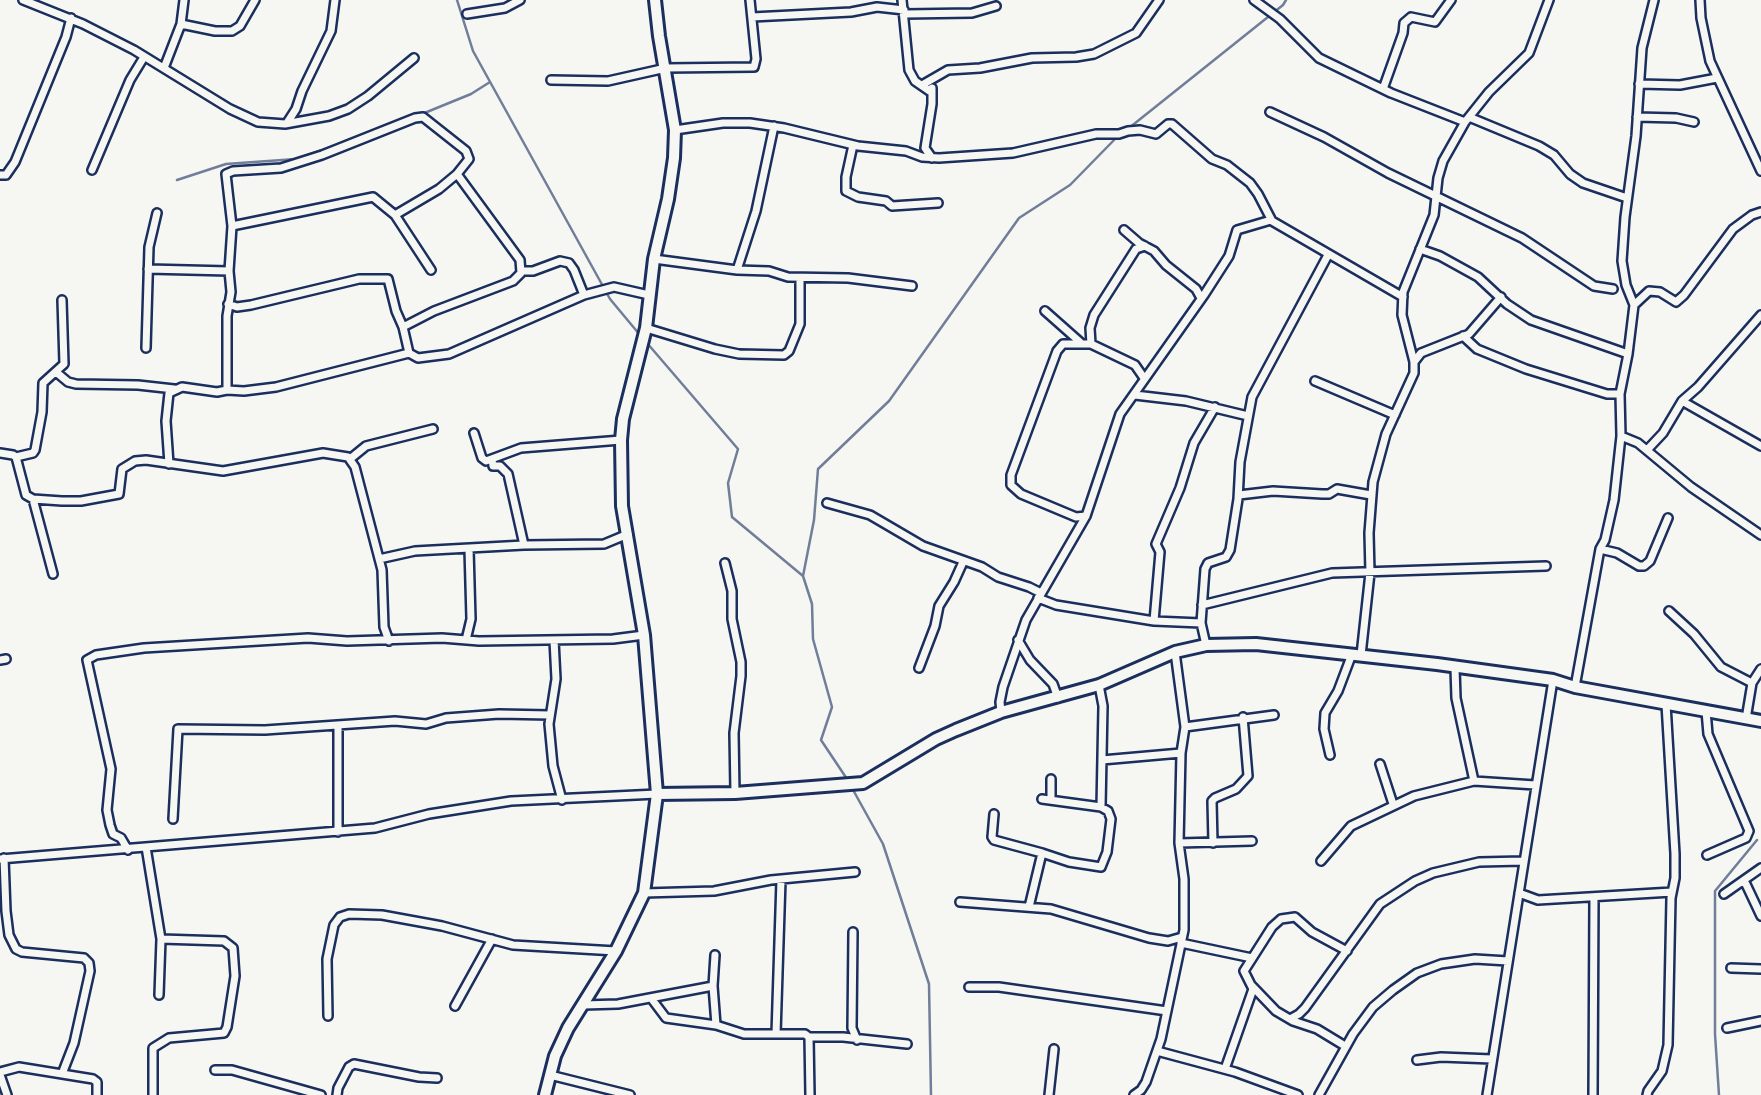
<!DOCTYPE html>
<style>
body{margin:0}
canvas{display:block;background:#f6f6f2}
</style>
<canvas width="1761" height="1095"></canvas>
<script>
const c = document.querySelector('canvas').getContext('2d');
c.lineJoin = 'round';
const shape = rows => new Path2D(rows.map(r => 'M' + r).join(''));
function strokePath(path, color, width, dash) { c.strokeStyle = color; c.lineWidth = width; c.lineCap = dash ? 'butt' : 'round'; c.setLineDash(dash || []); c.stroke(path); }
const stream = shape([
 [457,0,473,51,610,299,640,335],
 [422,114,471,94,490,82],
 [1129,128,1283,5,1286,0],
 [177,180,226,164,296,159,343,143],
 [647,343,738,449,728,483,732,517,803,576],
 [847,779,821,740,832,707,813,639,812,604,803,576,814,520,818,469,889,401,1019,218,1070,185,1118,136],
 [852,788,883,844,929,984,931,1095],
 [1719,1095,1715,1034,1715,891,1757,840]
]);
const street = shape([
 [23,0,83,24,134,50,230,109,258,122,285,124,329,116,348,109,368,96,414,58],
 [902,0,909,70,915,81,931,92],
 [1254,0,1280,19,1319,58,1391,93,1465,122],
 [1700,0,1701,18,1710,61,1761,171],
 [467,14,505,8,520,0],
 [905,14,972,13,996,6],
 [752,17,851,12,877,7,904,10],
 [181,24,184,0],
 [164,68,181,24,215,31,232,31,240,26,255,0],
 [551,80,608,81,666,68,754,67,756,59,750,0],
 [1639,84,1680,85,1717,78],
 [922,85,948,70,980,68,1032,58,1076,57,1094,54,1136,33,1159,0],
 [1383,89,1403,33,1404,23,1411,17,1435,22,1451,0],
 [1270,112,1324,137,1388,173,1522,238,1594,286,1613,289],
 [1469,117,1539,146,1554,155,1570,174,1583,183,1627,198],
 [1637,117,1676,118,1694,122],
 [287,123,296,109,302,91,331,31,335,0],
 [675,130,723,123,750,123,784,128,858,146,906,151,922,157,939,158,1013,153,1096,134,1119,134,1128,131,1140,130,1156,134,1168,124,1172,124,1212,159,1227,165,1250,183,1258,194,1272,221,1403,297],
 [853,145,846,177,846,191,858,197,886,201,892,206,938,203],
 [932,158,925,148,932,104,932,88],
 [92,170,130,80,144,57],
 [0,175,6,175,15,162,66,37,71,18],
 [232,226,373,197,395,215,431,270],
 [1124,230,1139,243,1154,251,1166,265,1196,289,1201,298],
 [1420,249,1440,256,1478,277,1507,304,1531,320,1628,354],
 [654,259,737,270,769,271,788,277,848,278,912,286],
 [148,269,229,271],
 [737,270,756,211,774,126],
 [522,271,533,271,560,261,569,263,574,270,584,295],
 [228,304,237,307,251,305,359,279,388,279,396,311,403,327,409,353,418,358,449,354,584,295,614,287,649,295],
 [1634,305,1649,291,1660,292,1676,302,1684,295,1733,229,1752,215,1761,212],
 [1045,311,1080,342],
 [403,327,434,311,513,281,521,273,520,260,457,174],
 [646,328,715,349,739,354,784,355,789,351,800,324,800,278],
 [1463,336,1477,349,1526,369,1607,394,1620,394],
 [1091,344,1090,328,1094,315,1136,249,1145,246],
 [146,348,149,247,157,213],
 [1414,362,1421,353,1469,334,1501,297],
 [56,372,68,382,76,384,138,385,174,389],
 [1315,381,1395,415],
 [227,390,244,391,276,387,409,353],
 [1135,395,1186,401,1248,416],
 [1682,401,1761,446],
 [474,433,482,458,486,461,521,448,621,440],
 [1621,436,1638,443,1691,487,1761,535],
 [1647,450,1663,433,1682,401,1698,387,1761,315],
 [0,453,13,455,16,457,33,453,35,450,42,412,43,383,64,364,62,300],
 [16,457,26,495,33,499,62,501,81,501,119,494,122,469,135,461,146,460,223,471,323,453,348,457,355,467,382,570,384,627,389,641],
 [350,459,366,446,433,429],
 [492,460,493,466,500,466,508,474,524,545],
 [169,464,166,421,169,393,182,387,217,392,227,390,227,316,231,292,229,271,232,226,226,174,233,171,281,168,322,155,415,118,423,117,466,151,469,159,457,174,439,189,395,215],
 [1239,495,1273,491,1322,494,1329,494,1337,489,1371,495],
 [33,499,53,574],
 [827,503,870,515,923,546,982,567,998,577,1029,587,1041,593],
 [1086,516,1076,517,1021,494,1011,485,1011,475,1057,351,1063,344,1091,344,1135,365,1144,378],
 [1600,549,1617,553,1639,566,1644,566,1650,561,1668,518],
 [379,559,415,551,524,545,604,544,628,534],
 [725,563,732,591,732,619,741,662,741,676,734,733,735,793],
 [1038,598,1056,605,1154,621,1201,623],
 [1202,605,1332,573,1546,566],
 [1669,611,1694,634,1721,667,1752,683],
 [1154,621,1160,552,1156,544,1180,488,1194,443,1215,407],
 [466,640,471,619,469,549],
 [554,640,556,679,549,724,553,766,562,800],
 [1018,640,1030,660,1053,684,1058,698],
 [1206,645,1201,623,1205,569,1208,563,1226,557,1230,550,1238,499,1240,462,1252,397,1328,255],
 [1361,655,1370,573,1369,533,1373,482,1386,434,1414,373,1414,362,1402,315,1403,292,1434,215,1438,178,1443,161,1465,122,1489,92,1529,53,1549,0],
 [0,660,6,659],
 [919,668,935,626,939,606,954,582,963,562],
 [1455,668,1456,698,1474,781],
 [1099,685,1103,706,1101,807],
 [1575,687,1600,549,1605,540,1614,500,1621,436,1620,394,1628,354,1634,305,1626,285,1622,261,1625,217,1636,136,1642,48,1654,0],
 [1706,711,1708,734,1749,831,1746,838,1707,855],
 [1001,712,1000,702,1003,687,1026,620,1086,516,1120,414,1204,295,1229,256,1237,230,1271,220],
 [1746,719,1752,683,1761,669],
 [1185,727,1274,715],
 [1330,755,1324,729,1325,713,1338,691,1352,654],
 [1102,760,1181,753],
 [1380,764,1393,804],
 [1051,779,1051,799],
 [994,814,992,837,994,840,1042,853,1029,907],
 [173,819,178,729,265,730,395,721,426,724,446,718,499,714,550,715],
 [338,832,338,725],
 [1179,843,1252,841],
 [1213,843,1212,801,1215,798,1236,789,1248,776,1243,717],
 [146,847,161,939,159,995],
 [128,850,121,838,113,834,110,825,107,810,111,769,87,660,96,655,144,648,308,638,347,641,442,638,479,641,613,639,644,635],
 [1042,853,1069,862,1101,867,1107,852,1111,819,1108,811,1101,807,1042,799],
 [4,858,6,911,9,935,16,949,22,952,84,958,89,963,90,971,74,1043,62,1074],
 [0,859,375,828,429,814,511,801,657,794],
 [1321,861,1351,826,1414,796,1474,781,1535,785],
 [1744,880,1761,916],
 [644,893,714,891,771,880,855,872],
 [1519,893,1538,900,1672,892],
 [1724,894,1761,868],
 [960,902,1051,909,1149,938,1168,941,1182,937],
 [853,932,852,1028,857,1040],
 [1181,943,1252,958],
 [715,955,713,986,716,1025],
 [1731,968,1761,969],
 [1252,986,1276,1011,1293,1021,1317,1029,1345,1046],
 [969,987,999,987,1167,1011],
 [651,998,666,1018,716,1025,744,1034,805,1034,809,1037,843,1037,907,1044],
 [583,1005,618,1004,713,986],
 [455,1006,492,939],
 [328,1016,327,959,334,925,340,917,349,914,382,915,442,926,513,945,616,951],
 [1290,1019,1299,1014,1305,1008,1380,904,1415,881,1433,873,1479,862,1523,861],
 [1727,1028,1761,1021],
 [776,1034,781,880],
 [809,1037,810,1095],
 [1157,1051,1235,1072,1298,1095],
 [1417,1060,1441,1057,1492,1059],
 [1225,1069,1253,989,1244,971,1272,927,1281,919,1295,917,1312,932,1347,951],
 [215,1070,232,1070,321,1095],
 [0,1072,19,1067,93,1079,97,1082,97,1095],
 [0,1075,7,1095],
 [550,1075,630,1095],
 [153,1095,153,1048,169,1038,224,1033,227,1027,235,976,233,948,224,941,161,939],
 [337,1095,338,1088,349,1067,354,1064,419,1077,437,1078],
 [1049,1095,1054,1049],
 [1134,1095,1141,1090,1146,1082,1161,1039,1184,930,1184,879,1179,843,1181,753,1185,727,1175,652],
 [1319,1095,1353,1034,1373,1007,1393,990,1417,973,1441,964,1475,959,1508,961],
 [1487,1095,1553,680],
 [1593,1095,1594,897],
 [1647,1095,1648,1091,1662,1071,1668,1045,1671,898,1675,878,1675,854,1666,704]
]);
const secondary = shape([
 [657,794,735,793,863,783,936,739,956,730,1001,712,1099,685,1175,652,1206,645,1256,644,1437,664,1553,680,1575,687,1761,721],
 [545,1095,555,1056,568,1028,616,951,644,893,657,794,644,635,622,506,621,440,623,419,646,328,654,259,668,199,674,158,675,130,659,36,655,0]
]);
strokePath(stream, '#717e99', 2.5);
strokePath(street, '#1b2f5e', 12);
strokePath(secondary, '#1b2f5e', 16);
strokePath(street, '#f6f6f2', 7);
strokePath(secondary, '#f6f6f2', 10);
</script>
